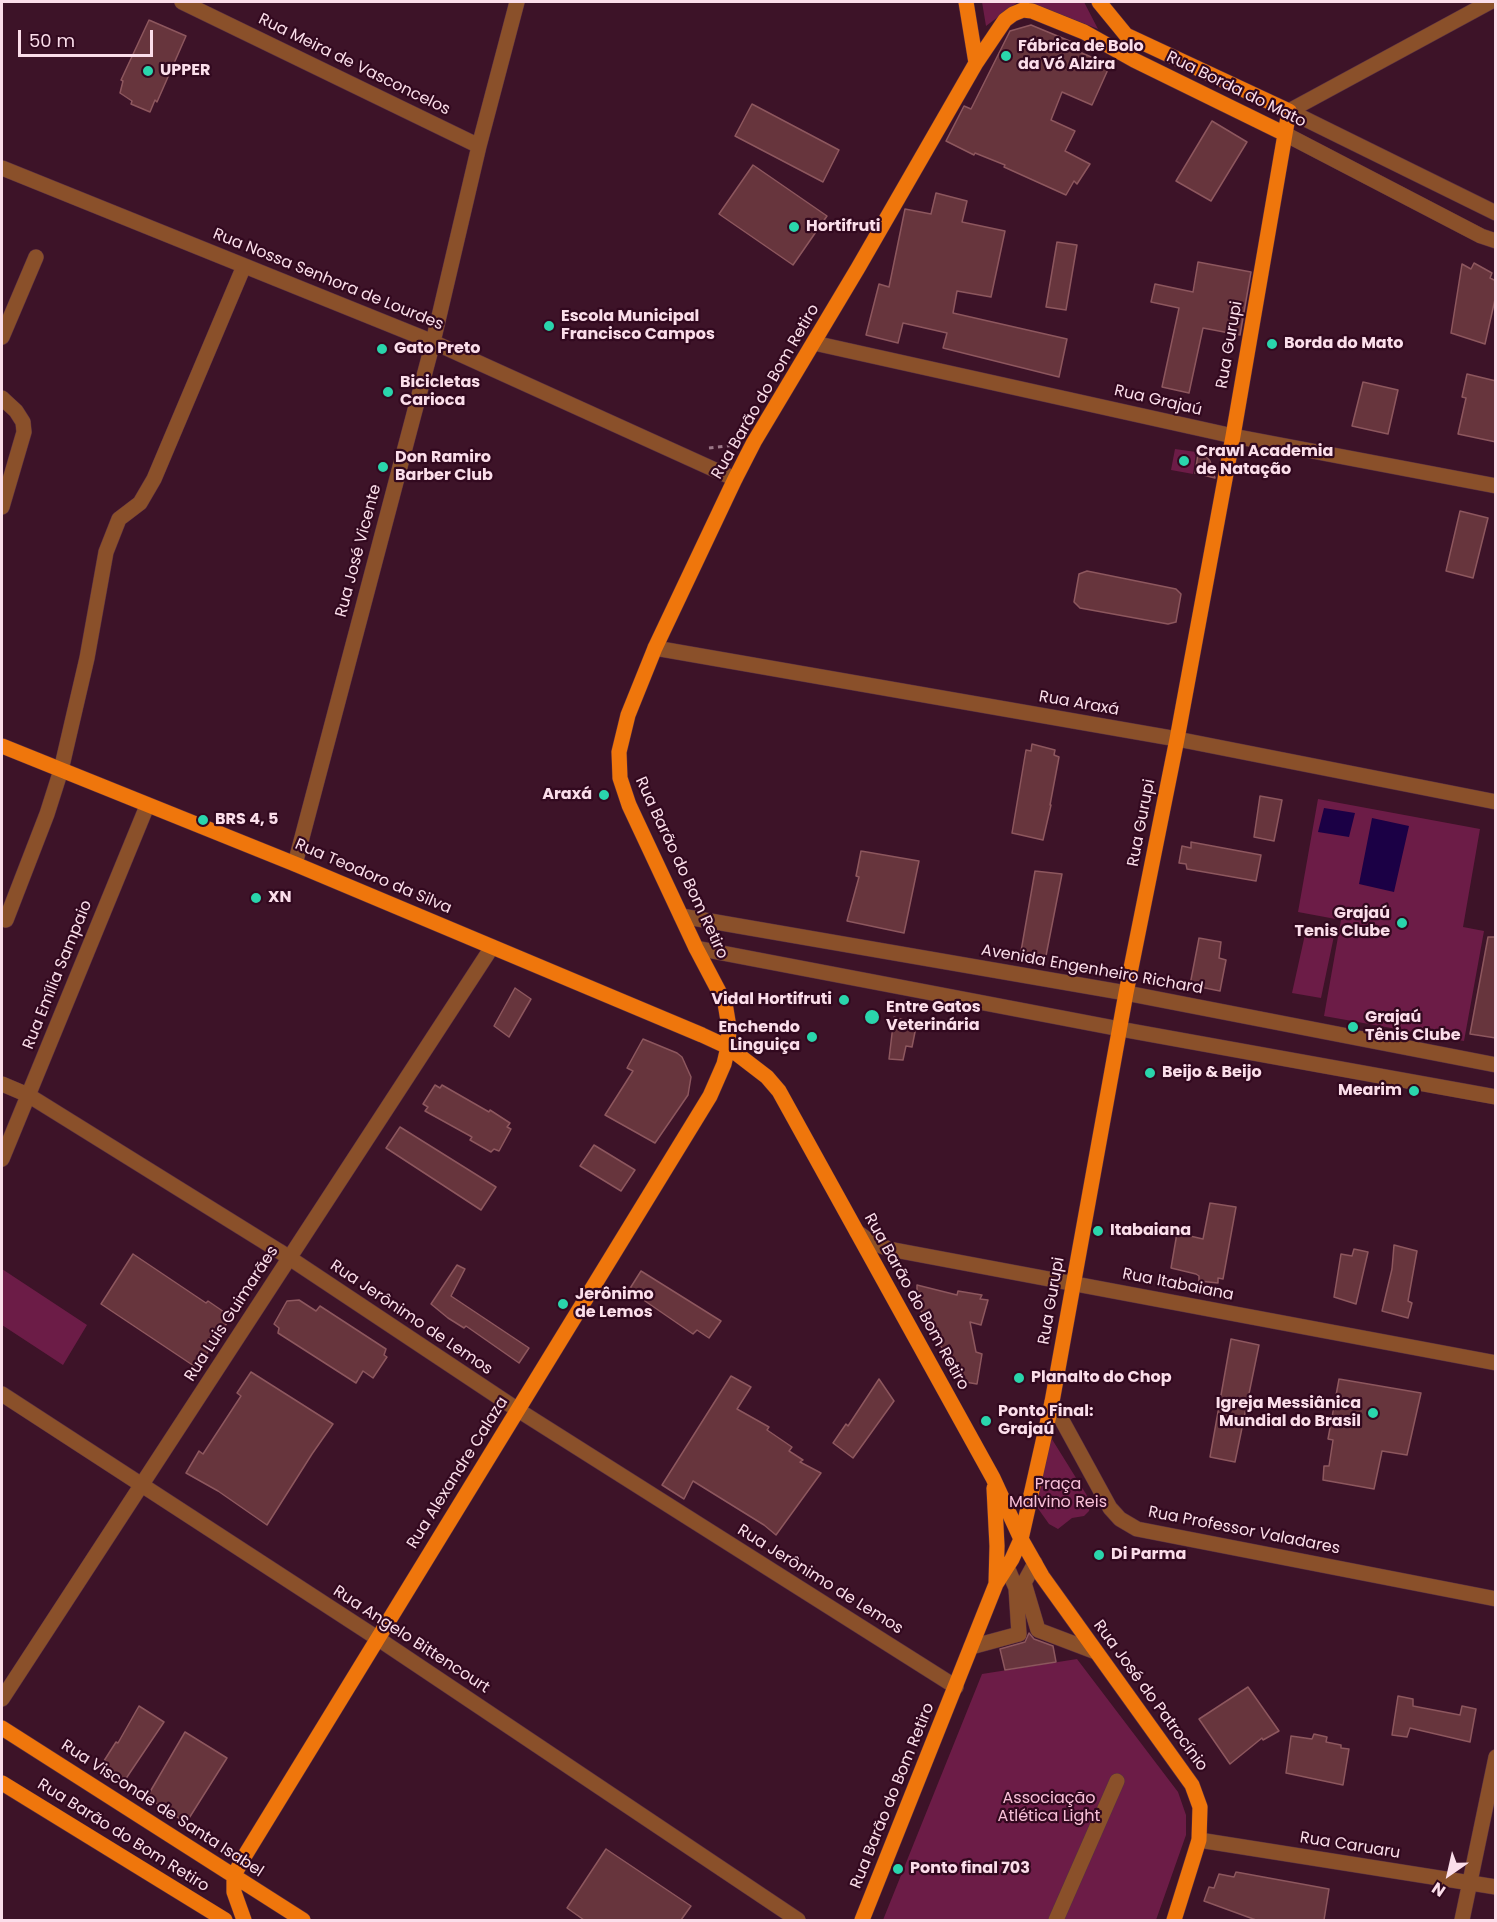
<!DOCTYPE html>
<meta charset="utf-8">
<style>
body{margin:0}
#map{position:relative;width:1497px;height:1922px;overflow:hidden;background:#3d1328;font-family:Poppins,sans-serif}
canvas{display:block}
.frame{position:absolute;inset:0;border:3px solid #fbdeea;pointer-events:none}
.north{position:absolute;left:1419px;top:1844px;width:60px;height:60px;-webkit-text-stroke:4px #32091f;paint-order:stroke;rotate:214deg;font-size:16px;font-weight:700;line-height:24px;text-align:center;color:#fbdeea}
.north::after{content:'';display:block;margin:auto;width:21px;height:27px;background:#fbdeea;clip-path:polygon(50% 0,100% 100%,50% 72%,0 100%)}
.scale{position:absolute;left:18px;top:30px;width:135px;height:27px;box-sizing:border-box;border:3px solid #fbdeea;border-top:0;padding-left:8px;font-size:18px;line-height:21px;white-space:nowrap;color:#fbdeea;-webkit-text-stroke:4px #32091f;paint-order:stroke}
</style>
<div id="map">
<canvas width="1497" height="1922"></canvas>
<div class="frame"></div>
<div class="north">N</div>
<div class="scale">50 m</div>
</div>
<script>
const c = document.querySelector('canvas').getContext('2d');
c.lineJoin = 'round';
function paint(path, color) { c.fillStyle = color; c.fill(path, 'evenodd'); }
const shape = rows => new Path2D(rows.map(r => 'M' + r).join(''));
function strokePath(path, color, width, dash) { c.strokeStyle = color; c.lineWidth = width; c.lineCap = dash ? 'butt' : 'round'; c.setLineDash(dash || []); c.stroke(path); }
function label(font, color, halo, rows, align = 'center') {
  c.font = font + ' Poppins,sans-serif'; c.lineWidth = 4.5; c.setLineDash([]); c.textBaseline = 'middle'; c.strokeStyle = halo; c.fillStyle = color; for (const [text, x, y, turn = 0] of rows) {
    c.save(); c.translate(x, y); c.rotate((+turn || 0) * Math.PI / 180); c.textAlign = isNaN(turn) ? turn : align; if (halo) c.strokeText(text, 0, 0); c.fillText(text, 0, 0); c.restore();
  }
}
const green = shape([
 [982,2,1018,2,986,26],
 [1020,2,1084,2,1098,29,1034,4],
 [1175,449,1196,452,1193,474,1171,470],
 [1318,799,1480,829,1463,927,1484,931,1464,1041,1324,1016,1341,920,1298,912],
 [1306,930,1334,936,1321,998,1292,993],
 [2,1269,87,1325,63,1365,2,1325],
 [1050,1436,1091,1502,1089,1511,1084,1516,1072,1518,1058,1529,1049,1524,1032,1500],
 [1077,1659,1178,1792,1186,1815,1186,1835,1156,1920,883,1920,982,1674]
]);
const water = shape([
 [1324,808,1355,813,1349,837,1318,832],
 [1372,818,1409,826,1394,892,1359,884]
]);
const building = shape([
 [149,20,186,36,157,102,155,100,150,112,131,104,132,101,120,93,123,81,121,80,149,20],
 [1031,25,1072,42,1070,48,1110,65,1092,105,1062,92,1051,120,1075,131,1065,151,1090,164,1077,184,1074,181,1066,195,1004,167,1005,165,975,153,974,155,946,141,964,106,971,109,1010,31,1031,25],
 [752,104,839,150,823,182,735,136,752,104],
 [1212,121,1247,142,1211,201,1176,181,1212,121],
 [753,165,827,216,793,265,719,214,753,165],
 [936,193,967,201,962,222,1005,231,991,297,957,291,953,313,1067,339,1059,377,943,348,947,333,903,323,898,343,866,335,879,284,889,287,905,209,931,214,936,193],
 [1057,242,1077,245,1066,310,1046,307,1057,242],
 [1198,262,1251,272,1240,335,1203,328,1189,393,1162,387,1179,308,1151,302,1155,284,1193,292,1198,262],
 [1474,263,1492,273,1490,278,1496,281,1496,295,1485,344,1451,333,1462,264,1471,269,1474,263],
 [1467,374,1496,381,1496,442,1458,434,1466,398,1462,397,1467,374],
 [1363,382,1398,390,1388,434,1352,426,1363,382],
 [1199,448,1210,461,1215,478,1195,473,1199,448],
 [1460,511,1488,518,1473,578,1446,571,1460,511],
 [1087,571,1176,589,1181,594,1176,622,1168,624,1080,608,1074,602,1079,574,1087,571],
 [1032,744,1055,750,1054,755,1059,757,1050,805,1051,805,1043,840,1012,833,1026,750,1031,751,1032,744],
 [1260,796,1282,800,1274,841,1254,837,1260,796],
 [1191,842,1261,855,1256,881,1187,869,1186,864,1179,863,1182,846,1191,848,1191,842],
 [861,851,919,861,904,933,847,921,859,877,856,876,861,851],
 [1035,871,1062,874,1045,961,1020,957,1035,871],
 [1488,937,1496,937,1496,1038,1470,1034,1488,937],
 [1199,938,1221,942,1219,958,1226,960,1220,991,1190,985,1199,938],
 [515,988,531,999,509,1037,494,1026,515,988],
 [894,1017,910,1022,909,1026,916,1027,912,1047,906,1046,903,1060,889,1059,894,1017],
 [643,1039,677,1053,682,1057,691,1077,688,1095,655,1143,605,1115,633,1071,627,1068,643,1039],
 [435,1085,440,1088,442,1085,489,1112,490,1110,510,1123,507,1127,511,1129,499,1151,494,1149,491,1152,470,1140,472,1137,425,1111,428,1107,423,1104,435,1085],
 [400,1127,496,1187,481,1210,386,1148,400,1127],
 [594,1145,635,1170,621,1191,580,1166,594,1145],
 [1210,1203,1236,1207,1223,1279,1218,1278,1218,1283,1199,1281,1199,1276,1196,1274,1171,1268,1177,1233,1203,1239,1210,1203],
 [1394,1245,1417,1251,1408,1301,1412,1303,1408,1318,1382,1311,1392,1269,1394,1245],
 [1354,1249,1368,1252,1356,1304,1334,1297,1341,1254,1352,1256,1354,1249],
 [133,1254,206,1303,208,1301,227,1314,225,1319,228,1321,215,1343,213,1342,201,1365,197,1363,194,1366,101,1304,133,1254],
 [457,1265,465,1269,451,1296,529,1348,519,1363,466,1326,464,1328,448,1318,431,1304,457,1265],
 [641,1271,721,1321,709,1338,697,1330,693,1334,629,1290,641,1271],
 [917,1285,957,1295,958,1291,982,1295,980,1299,988,1300,981,1325,970,1322,976,1352,982,1354,977,1384,965,1382,959,1378,917,1304,917,1285],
 [299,1300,316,1311,320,1306,386,1349,384,1355,387,1357,373,1378,363,1371,356,1383,278,1333,279,1328,274,1324,287,1301,299,1300],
 [1231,1339,1259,1345,1235,1462,1210,1457,1231,1339],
 [251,1372,333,1424,312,1454,267,1525,218,1491,186,1473,199,1451,203,1454,241,1396,237,1393,251,1372],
 [731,1376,751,1387,737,1409,769,1427,767,1430,792,1447,789,1451,803,1460,800,1462,821,1473,776,1535,764,1525,693,1481,684,1499,662,1485,731,1376],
 [879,1379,894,1401,853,1458,833,1443,846,1424,848,1426,879,1379],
 [1339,1379,1421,1393,1407,1455,1382,1451,1374,1489,1323,1480,1324,1466,1329,1466,1333,1440,1328,1439,1339,1379],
 [1029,1633,1034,1639,1053,1646,1056,1662,1005,1670,1000,1649,1025,1642,1029,1633],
 [1248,1687,1279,1731,1263,1740,1262,1738,1230,1764,1199,1719,1248,1687],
 [1398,1696,1413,1699,1413,1706,1460,1715,1462,1706,1476,1709,1470,1742,1410,1728,1407,1737,1392,1735,1398,1696],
 [139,1706,164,1722,125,1780,102,1764,116,1742,118,1743,139,1706],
 [185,1732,227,1758,186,1823,147,1797,185,1732],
 [1314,1734,1327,1737,1326,1742,1341,1745,1341,1748,1349,1749,1343,1785,1286,1773,1291,1736,1312,1739,1314,1734],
 [606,1849,691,1906,681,1920,584,1920,567,1908,606,1849],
 [1236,1872,1329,1889,1324,1920,1256,1920,1204,1901,1209,1887,1214,1888,1219,1874,1234,1877,1236,1872]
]);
const path = shape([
 [709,448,735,445]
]);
const minor = shape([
 [182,2,479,146],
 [1289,111,1496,213],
 [1289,111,1490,2],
 [1285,134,1481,236,1496,241],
 [2,168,433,342,735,479],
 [2,337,36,257],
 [814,343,1233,436,1496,486],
 [2,398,16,411,23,422,24,432,2,507],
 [655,648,1177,739,1496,802],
 [295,864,433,342,479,146,517,2],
 [681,916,1126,993,1496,1065],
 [6,920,47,814,61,770,87,658,106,552,119,519,140,503,154,479,244,266],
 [696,948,1120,1029,1496,1097],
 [2,1084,28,1095,279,1251,518,1410,956,1687],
 [2,1159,147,806],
 [857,1232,871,1242,889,1249,1496,1363],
 [2,1394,377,1638,798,1920],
 [1052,1402,1110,1508,1120,1519,1137,1529,1496,1599],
 [1035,1563,1024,1583,1038,1630,1096,1652],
 [971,1647,1019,1634,1016,1588,1007,1567],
 [2,1699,492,947],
 [1199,1840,1496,1887],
 [1056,1920,1117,1781],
 [1462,1920,1496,1757]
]);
const major = shape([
 [966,2,976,63],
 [2,746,295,864,702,1035,728,1047,767,1077,779,1091,967,1431,993,1478,1021,1539,1042,1576,1192,1785,1200,1807,1199,1840,1174,1920],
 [994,1488,997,1546,996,1584],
 [2,1728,303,1920],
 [2,1783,225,1920],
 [244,1920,234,1892,234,1875,244,1857,710,1096,724,1064,728,1047,729,1027,725,1003,696,948,629,805,620,778,619,752,628,715,655,648,735,479,754,442,858,268,976,63,1005,20,1013,14,1023,10,1032,11,1084,32,1134,60,1285,134],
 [862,1920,996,1584,1012,1559,1021,1539,1052,1402,1126,993,1177,739,1233,436,1289,111,1126,35,1099,2]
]);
const markers = [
 [1006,56,6,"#2ad5ac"],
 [148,71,6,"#2ad5ac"],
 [794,227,6,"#2ad5ac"],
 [549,326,6,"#2ad5ac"],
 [1272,344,6,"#2ad5ac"],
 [382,349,6,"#2ad5ac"],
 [388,392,6,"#2ad5ac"],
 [1184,461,6,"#2ad5ac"],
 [383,467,6,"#2ad5ac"],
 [604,795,6,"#2ad5ac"],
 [203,820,6,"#2ad5ac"],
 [256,898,6,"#2ad5ac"],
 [1402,923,6,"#2ad5ac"],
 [844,1000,6,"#2ad5ac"],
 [872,1017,8,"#2ad5ac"],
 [1353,1027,6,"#2ad5ac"],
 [812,1037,6,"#2ad5ac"],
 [1150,1073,6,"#2ad5ac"],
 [1414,1091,6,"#2ad5ac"],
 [1098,1231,6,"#2ad5ac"],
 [563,1304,6,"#2ad5ac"],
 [1019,1378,6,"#2ad5ac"],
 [1373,1413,6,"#2ad5ac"],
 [986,1421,6,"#2ad5ac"],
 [1099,1555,6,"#2ad5ac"],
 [898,1869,6,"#2ad5ac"]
];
const poiNames = [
 ["Fábrica de Bolo",1018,47],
 ["da Vó Alzira",1018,65],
 ["UPPER",160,71],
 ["Hortifruti",806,227],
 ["Escola Municipal",561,317],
 ["Francisco Campos",561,335],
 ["Borda do Mato",1284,344],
 ["Gato Preto",394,349],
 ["Bicicletas",400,383],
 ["Carioca",400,401],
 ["Crawl Academia",1196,452],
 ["de Natação",1196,470],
 ["Don Ramiro",395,458],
 ["Barber Club",395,476],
 ["Araxá",592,795,"right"],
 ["BRS 4, 5",215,820],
 ["XN",268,898],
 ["Grajaú",1390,914,"right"],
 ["Tenis Clube",1390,932,"right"],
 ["Vidal Hortifruti",832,1000,"right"],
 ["Entre Gatos",886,1008],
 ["Veterinária",886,1026],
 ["Grajaú",1365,1018],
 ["Tênis Clube",1365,1036],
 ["Enchendo",800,1028,"right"],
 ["Linguiça",800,1046,"right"],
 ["Beijo & Beijo",1162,1073],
 ["Mearim",1402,1091,"right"],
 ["Itabaiana",1110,1231],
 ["Jerônimo",575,1295],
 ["de Lemos",575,1313],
 ["Planalto do Chop",1031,1378],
 ["Igreja Messiânica",1361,1404,"right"],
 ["Mundial do Brasil",1361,1422,"right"],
 ["Ponto Final:",998,1412],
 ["Grajaú",998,1430],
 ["Di Parma",1111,1555],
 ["Ponto final 703",910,1869]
];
const streetNames = [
 ["Rua Meira de Vasconcelos",354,65,26],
 ["Rua Borda do Mato",1236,90,26],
 ["Rua Nossa Senhora de Lourdes",328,280,22],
 ["Rua Gurupi",1230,345,-80],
 ["Rua Barão do Bom Retiro",766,392,-60],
 ["Rua Grajaú",1158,401,13],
 ["Rua José Vicente",359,551,-75],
 ["Rua Araxá",1079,704,10],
 ["Rua Gurupi",1142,823,-79],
 ["Rua Barão do Bom Retiro",681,868,65],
 ["Rua Teodoro da Silva",373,877,23],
 ["Avenida Engenheiro Richard",1092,970,10],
 ["Rua Emília Sampaio",58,975,-68],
 ["Rua Itabaiana",1178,1285,11],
 ["Rua Gurupi",1052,1301,-80],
 ["Rua Barão do Bom Retiro",916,1302,61],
 ["Rua Luis Guimarães",232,1314,-57],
 ["Rua Jerônimo de Lemos",411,1318,34],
 ["Rua Alexandre Calaza",458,1473,-58],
 ["Rua Professor Valadares",1244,1531,11],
 ["Rua Jerônimo de Lemos",820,1580,32],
 ["Rua Angelo Bittencourt",411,1640,33],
 ["Rua José do Patrocínio",1150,1696,54],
 ["Rua Barão do Bom Retiro",893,1796,-68],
 ["Rua Visconde de Santa Isabel",162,1809,33],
 ["Rua Barão do Bom Retiro",123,1836,32],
 ["Rua Caruaru",1350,1846,9]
];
const parkNames = [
 ["Praça",1058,1485],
 ["Malvino Reis",1058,1503],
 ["Associação",1049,1799],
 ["Atlética Light",1049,1817]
];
paint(green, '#6c1c47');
paint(water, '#1b0045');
paint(building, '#67353d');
strokePath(building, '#8d575e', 1.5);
strokePath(minor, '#582f43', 16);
strokePath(major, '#582f43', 16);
strokePath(path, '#9b7787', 3, [4.5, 4.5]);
strokePath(minor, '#8a502a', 15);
strokePath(major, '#ef760c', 15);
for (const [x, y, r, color] of markers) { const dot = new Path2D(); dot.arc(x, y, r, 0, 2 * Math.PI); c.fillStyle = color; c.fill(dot); strokePath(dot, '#32091f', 2); }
label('bold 16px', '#fbdeea', '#32091f', poiNames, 'left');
label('16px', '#fbdeea', '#32091f', streetNames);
label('16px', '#f8c0d8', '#32091f', parkNames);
</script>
